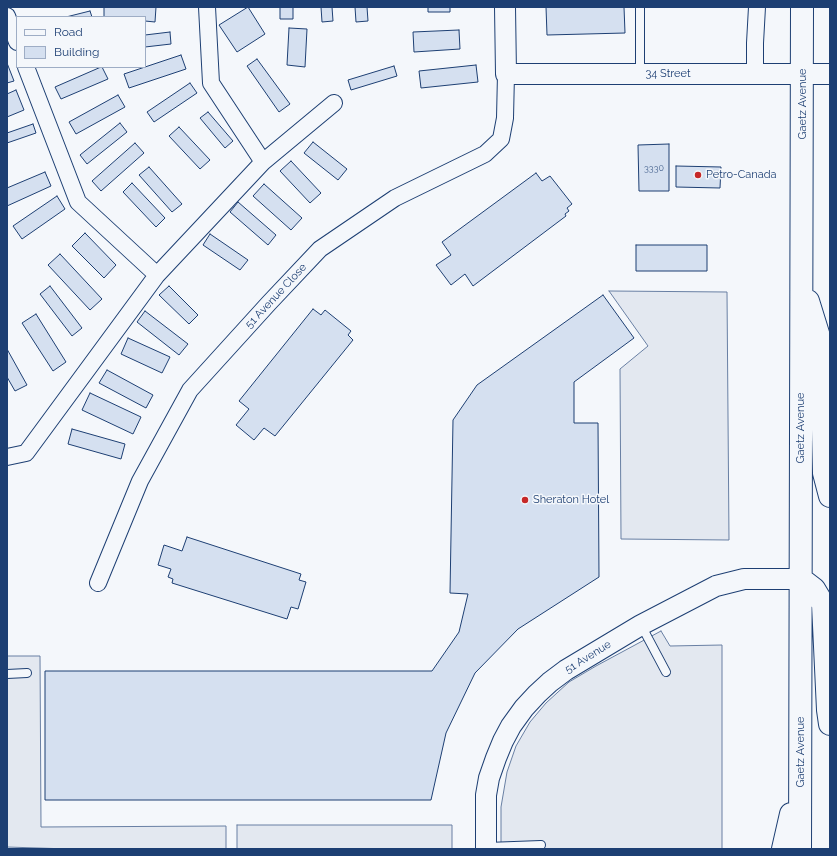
<!DOCTYPE html>
<style>
body{margin:0}
#map{position:relative;width:837px;height:856px;overflow:hidden;background:#f4f7fb;font-family:Raleway,sans-serif}
canvas{display:block}
.frame{position:absolute;inset:0;border:8px solid #1d3f73;pointer-events:none}
.legend{position:absolute;left:16px;top:16px;width:130px;height:52px;box-sizing:border-box;background:#f4f7fb;border:1px solid #9eadc5;margin:0;padding:5px 7px;list-style:none;font-size:12px;color:#1d3f73}
.legend li{display:flex;align-items:center;gap:8px;height:20px}
.legend b{width:20px;border:1px solid #9eadc5}
</style>
<div id="map">
<canvas width="837" height="856"></canvas>
<div class="frame"></div>
<ul class="legend">
<li><b style="height:5px;background:#f4f7fb"></b>Road</li>
<li><b style="height:11px;background:#d5e0f0"></b>Building</li>
</ul>
</div>
<script>
const c = document.querySelector('canvas').getContext('2d');
c.lineJoin = 'round';
function paint(path, color) { c.fillStyle = color; c.fill(path, 'evenodd'); }
const shape = rows => new Path2D(rows.map(r => 'M' + r).join(''));
function strokePath(path, color, width, dash) { c.strokeStyle = color; c.lineWidth = width; c.lineCap = dash ? 'butt' : 'round'; c.setLineDash(dash || []); c.stroke(path); }
function label(font, color, halo, rows, align = 'center') {
  c.font = font + ' Raleway,sans-serif'; c.lineWidth = 3; c.setLineDash([]); c.textBaseline = 'middle'; c.strokeStyle = halo; c.fillStyle = color; for (const [text, x, y, turn = 0] of rows) {
    c.save(); c.translate(x, y); c.rotate((+turn || 0) * Math.PI / 180); c.textAlign = isNaN(turn) ? turn : align; if (halo) c.strokeText(text, 0, 0); c.fillText(text, 0, 0); c.restore();
  }
}
const parking = shape([
 [609,291,727,292,729,540,621,539,620,369,648,346,609,291],
 [661,631,670,646,722,645,722,849,501,849,501,807,507,772,516,746,530,722,546,703,569,682,596,666,661,631],
 [7,656,40,656,41,827,226,826,226,849,69,849,7,847,7,656],
 [237,825,452,825,452,849,237,849,237,825]
]);
const building = shape([
 [104,7,156,7,155,22,145,21,145,17,104,17,104,7],
 [248,7,265,34,237,52,219,25,248,7],
 [280,7,293,7,293,19,280,19,280,7],
 [321,7,332,7,333,21,322,22,321,7],
 [355,7,367,7,368,21,356,22,355,7],
 [428,7,450,7,450,12,428,12,428,7],
 [546,7,624,7,625,33,547,35,546,7],
 [90,11,92,17,66,17,90,11],
 [289,28,307,29,305,67,287,65,289,28],
 [459,30,460,49,414,52,413,32,459,30],
 [170,32,171,44,145,47,145,35,170,32],
 [181,55,186,69,129,88,124,74,181,55],
 [257,59,290,104,279,112,247,66,257,59],
 [7,63,14,81,7,83,7,63],
 [476,65,478,82,421,88,419,71,476,65],
 [394,66,397,76,351,90,348,80,394,66],
 [101,67,102,67,108,79,61,99,55,87,101,67],
 [190,83,197,93,154,122,147,112,190,83],
 [16,90,24,110,7,117,7,94,16,90],
 [118,95,125,107,76,134,69,122,118,95],
 [208,112,233,141,225,148,200,118,208,112],
 [120,123,127,132,87,164,80,155,120,123],
 [33,124,36,133,7,143,7,133,33,124],
 [179,127,210,160,200,169,169,136,179,127],
 [313,142,347,169,338,180,304,153,313,142],
 [135,143,144,153,101,191,92,181,135,143],
 [669,144,669,191,639,191,638,145,669,144],
 [291,161,321,193,310,203,280,171,291,161],
 [676,166,721,167,720,188,676,187,676,166],
 [149,167,182,204,172,212,139,175,149,167],
 [45,172,51,186,7,206,7,188,45,172],
 [536,173,542,181,550,176,572,204,567,208,569,211,565,214,566,216,473,286,465,274,451,285,436,265,451,255,442,242,536,173],
 [132,183,165,218,156,227,123,192,132,183],
 [264,184,302,218,291,230,253,196,264,184],
 [57,196,65,209,22,239,13,226,57,196],
 [238,202,276,235,268,245,230,212,238,202],
 [85,233,116,265,104,278,72,246,85,233],
 [210,234,248,260,240,270,203,245,210,234],
 [636,245,707,245,707,271,636,271,636,245],
 [60,254,102,299,90,310,48,265,60,254],
 [50,286,82,328,72,336,40,294,50,286],
 [169,286,198,315,189,324,159,295,169,286],
 [603,295,634,338,574,382,574,423,598,423,599,577,518,629,475,673,446,733,431,800,45,800,45,671,432,671,459,632,468,594,450,593,453,420,477,385,603,295],
 [313,309,321,315,325,310,351,331,348,335,353,340,275,436,264,428,254,440,236,425,249,409,239,401,313,309],
 [145,311,188,344,179,355,137,322,145,311],
 [36,314,66,362,53,371,22,323,36,314],
 [128,338,170,357,162,373,121,354,128,338],
 [7,349,27,385,15,391,7,377,7,349],
 [107,370,153,395,146,408,99,383,107,370],
 [90,393,141,417,133,434,82,410,90,393],
 [72,429,125,444,121,459,68,444,72,429],
 [187,537,301,574,299,580,306,582,298,609,291,607,287,619,172,583,173,579,168,577,171,569,158,565,164,545,182,551,187,537]
]);
const service = shape([
 [640,74,640,7],
 [641,625,666,672],
 [7,674,27,673],
 [487,847,541,845]
]);
const minor = shape([
 [207,7,211,83,263,162],
 [7,16,17,42],
 [26,67,78,202,157,275],
 [755,74,755,43,757,7],
 [7,457,26,453,157,275,263,162,334,103],
 [98,583,140,481,190,390,269,303,320,249,395,198,485,154,501,139,505,118,506,74]
]);
const tertiary = shape([
 [505,7,506,74,830,74],
 [486,849,486,795,489,778,496,758,503,741,511,726,524,708,537,694,550,682,566,670,641,625,716,586,744,579,801,579]
]);
const primary = shape([
 [808,301,821,343,824,473,830,496],
 [801,579,814,589,823,604,828,710,830,724],
 [783,849,791,814],
 [800,849,802,7]
]);
const markers = [
 [698,175,4,"#c62828"],
 [525,500,4,"#c62828"]
];
const numberNames = [
 ["3330",654,168]
];
const streetNames = [
 ["34 Street",668,74],
 ["Gaetz Avenue",803,104,-90],
 ["51 Avenue Close",276,296,-47],
 ["Gaetz Avenue",801,428,-90],
 ["51 Avenue",588,657,-32],
 ["Gaetz Avenue",801,752,-90]
];
const poiNames = [
 ["Petro-Canada",706,175],
 ["Sheraton Hotel",533,500]
];
paint(parking, '#e3e8f0');
strokePath(parking, '#687fa3', 1);
paint(building, '#d5e0f0');
strokePath(building, '#1d3f73', 1);
strokePath(service, '#1d3f73', 10);
strokePath(minor, '#1d3f73', 18);
strokePath(tertiary, '#1d3f73', 22);
strokePath(primary, '#1d3f73', 24);
strokePath(service, '#f4f7fb', 8);
strokePath(minor, '#f4f7fb', 16);
strokePath(tertiary, '#f4f7fb', 20);
strokePath(primary, '#f4f7fb', 22);
for (const [x, y, r, color] of markers) { const dot = new Path2D(); dot.arc(x, y, r, 0, 2 * Math.PI); c.fillStyle = color; c.fill(dot); strokePath(dot, '#f4f7fb', 1.5); }
label('9px', '#4b6792', null, numberNames);
label('11px', '#1d3f73', '#f4f7fb', streetNames);
label('11px', '#1d3f73', '#f4f7fb', poiNames, 'left');
</script>
